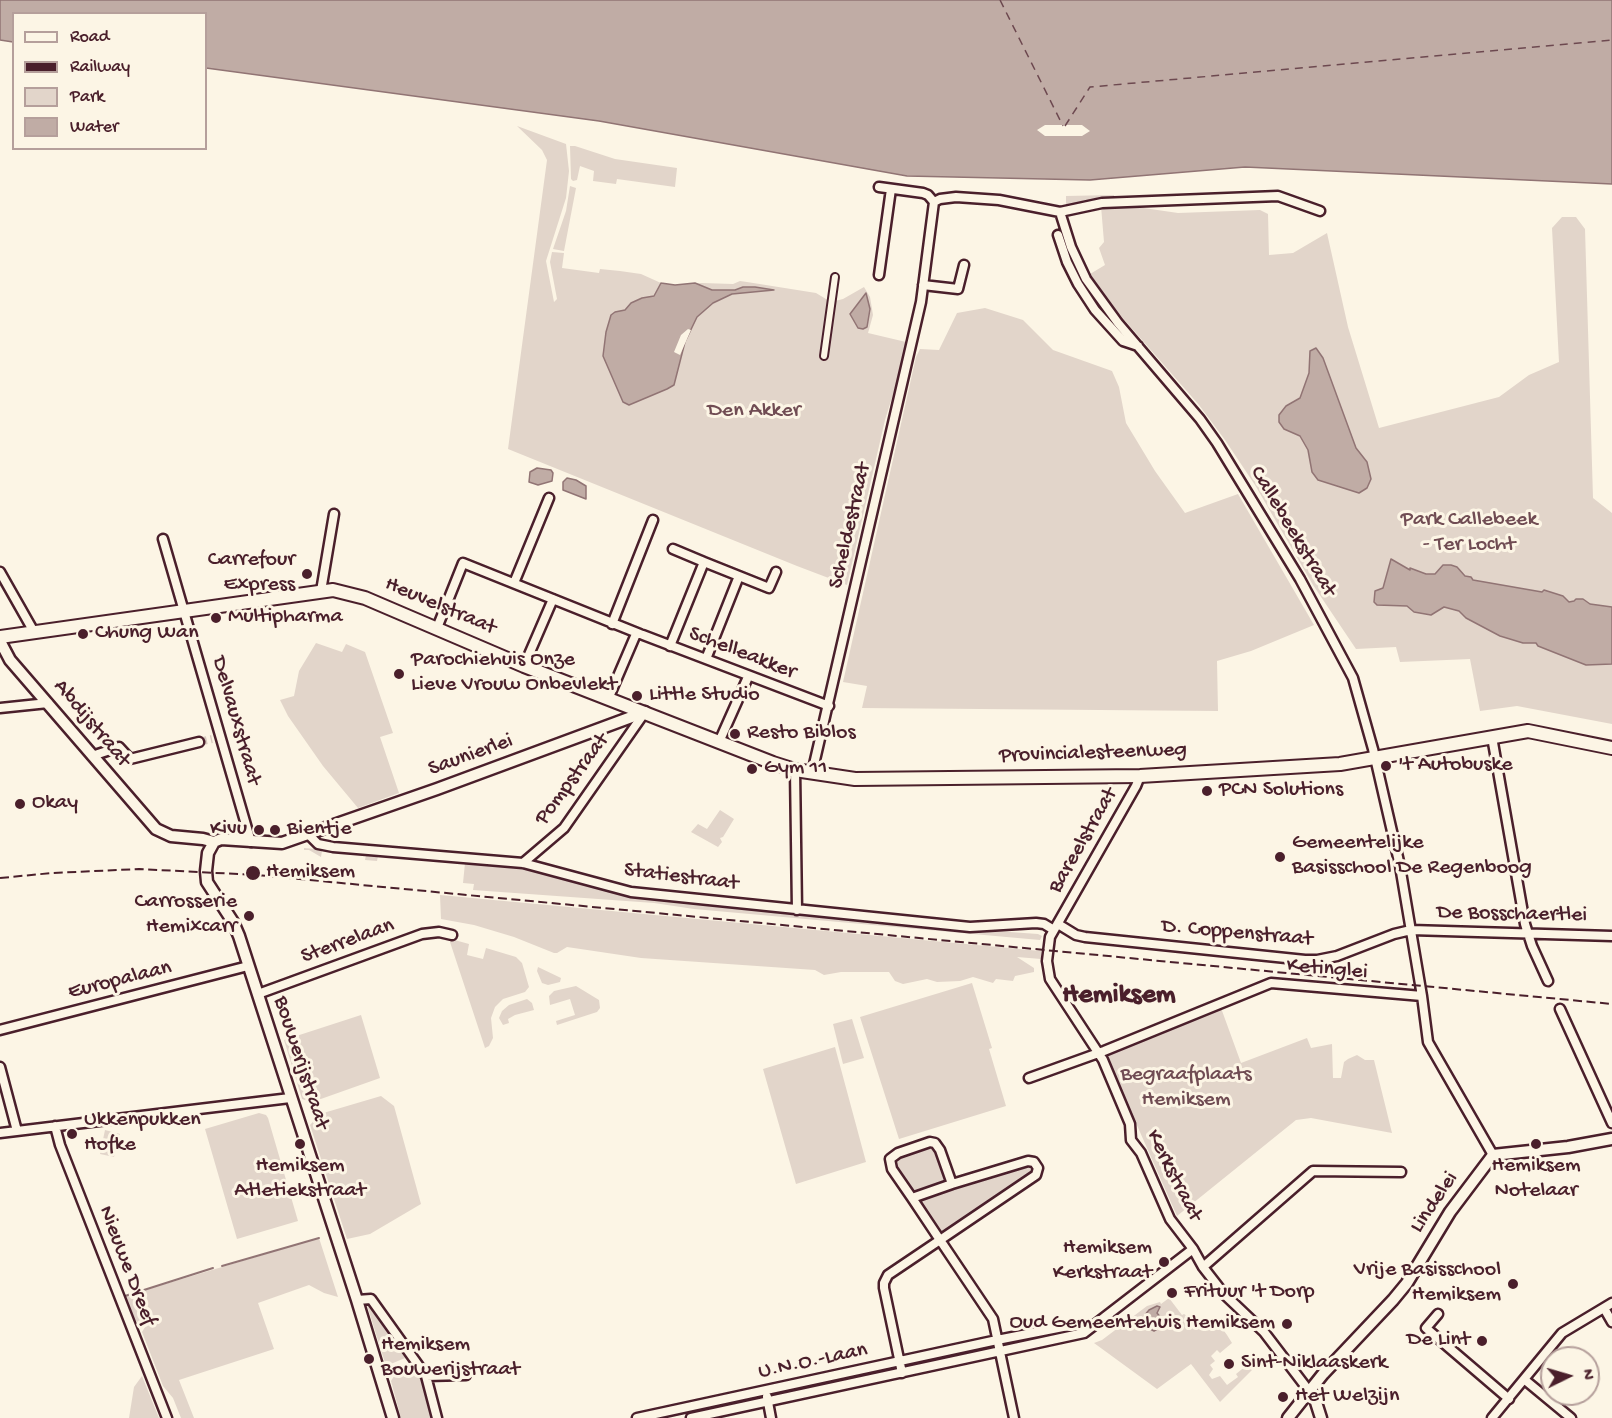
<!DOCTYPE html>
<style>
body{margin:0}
#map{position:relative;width:1612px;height:1418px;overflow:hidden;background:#fcf5e5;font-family:"Gochi Hand",sans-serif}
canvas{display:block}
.legend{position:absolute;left:12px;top:12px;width:195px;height:138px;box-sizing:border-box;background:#fcf5e5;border:2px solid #b59f9b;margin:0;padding:8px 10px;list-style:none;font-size:18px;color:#4a1f2b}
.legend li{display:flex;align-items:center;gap:12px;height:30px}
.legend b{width:30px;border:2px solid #b59f9b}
.north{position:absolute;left:1540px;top:1346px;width:60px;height:60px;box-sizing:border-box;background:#fcf5e5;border:2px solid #b59f9b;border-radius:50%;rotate:85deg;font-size:16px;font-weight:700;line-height:24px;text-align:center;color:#4a1f2b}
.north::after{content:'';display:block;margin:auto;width:21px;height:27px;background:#4a1f2b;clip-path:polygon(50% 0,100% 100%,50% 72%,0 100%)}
</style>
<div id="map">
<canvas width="1612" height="1418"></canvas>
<ul class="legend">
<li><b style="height:8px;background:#fcf5e5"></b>Road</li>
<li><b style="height:8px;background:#4a1f2b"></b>Railway</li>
<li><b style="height:16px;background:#e2d5ca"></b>Park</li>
<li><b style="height:16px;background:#c0aca5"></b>Water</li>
</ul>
<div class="north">N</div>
</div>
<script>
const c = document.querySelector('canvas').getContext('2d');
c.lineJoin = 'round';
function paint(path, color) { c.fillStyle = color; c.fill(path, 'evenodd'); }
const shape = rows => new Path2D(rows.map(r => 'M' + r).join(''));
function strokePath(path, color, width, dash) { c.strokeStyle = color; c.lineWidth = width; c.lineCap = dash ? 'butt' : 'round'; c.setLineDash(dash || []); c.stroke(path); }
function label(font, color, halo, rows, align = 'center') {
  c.font = font + ' "Gochi Hand",sans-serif'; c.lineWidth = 6; c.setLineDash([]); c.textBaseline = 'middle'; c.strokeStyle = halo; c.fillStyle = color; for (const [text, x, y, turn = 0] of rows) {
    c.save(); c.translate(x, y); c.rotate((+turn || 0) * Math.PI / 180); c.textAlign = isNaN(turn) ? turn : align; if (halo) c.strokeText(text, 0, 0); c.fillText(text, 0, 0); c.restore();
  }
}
const green = shape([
 [517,126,566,144,569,171,566,198,546,261,554,302,557,299,550,262,552,252,564,253,562,268,599,273,600,269,620,271,641,274,661,283,675,285,702,283,733,284,740,281,747,282,816,293,831,302,843,299,864,287,870,297,873,315,868,333,906,342,898,378,885,420,847,585,797,566,508,449,547,160,542,150],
 [570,146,575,146,615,159,677,168,675,187,617,179,616,184,593,181,594,171,580,166,577,180,573,181,571,179],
 [570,186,576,188,564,251,553,249,566,211],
 [1114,195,1115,198,1066,206,1066,196],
 [1123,205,1178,213,1260,210,1268,214,1269,255,1293,253,1327,233,1348,327,1379,428,1499,397,1529,375,1559,362,1552,228,1562,217,1576,217,1585,229,1593,498,1612,513,1612,724,1517,706,1480,711,1470,659,1400,662,1396,647,1356,649,1313,585,1255,485,1225,440,1199,405,1113,307,1090,274,1105,265,1099,248,1104,242,1101,206],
 [985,308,1023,320,1053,350,1112,371,1119,387,1126,423,1155,471,1185,513,1238,494,1314,625,1251,651,1217,661,1218,711,862,708,867,686,843,682,916,357,920,349,939,350,957,313],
 [316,643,342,652,346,644,365,652,393,733,380,737,399,793,358,808,323,766,288,716,280,700,294,696,299,671],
 [720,810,734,819,723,837,720,838,722,842,718,847,691,832,698,824,707,829],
 [304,848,521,866,628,893,968,929,1038,934,1042,936,1040,940,694,909,654,903,473,890,474,884,463,883,465,863,378,856,377,861,365,860,366,855,322,851,321,857,309,850,304,850],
 [440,895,1041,951,1041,959,1017,957,1034,968,1034,972,1015,976,1013,981,996,979,993,983,973,977,960,981,937,982,927,979,903,984,895,981,889,972,841,972,824,975,815,970,641,958,567,947,557,953,554,953,514,937,474,925,441,919],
 [451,939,469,944,467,955,483,959,486,948,516,957,522,963,529,987,525,992,503,999,495,1007,491,1018,493,1038,489,1046,485,1048,450,942],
 [538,967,561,978,560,982,548,985,542,983,537,971],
 [972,983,992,1048,989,1049,1006,1106,899,1139,860,1017],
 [576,986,599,1000,600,1008,597,1012,557,1025,556,1021,575,1015,570,999,550,1005,549,996,554,991],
 [527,999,532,1003,534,1010,515,1015,508,1019,509,1023,503,1025,499,1018,502,1011,509,1005],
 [1221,1008,1241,1063,1307,1038,1311,1048,1332,1044,1333,1078,1341,1078,1344,1062,1348,1059,1357,1055,1365,1060,1374,1060,1392,1133,1311,1118,1296,1120,1177,1216,1106,1055],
 [361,1015,380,1078,318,1100,308,1101,302,1099,284,1040],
 [852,1019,864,1058,843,1064,833,1024],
 [835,1047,866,1162,796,1184,763,1069],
 [381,1096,394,1106,421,1204,370,1234,347,1239,310,1125,320,1114],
 [259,1113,266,1115,268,1118,298,1221,237,1239,205,1129],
 [105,1130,120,1134,114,1157,100,1154],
 [935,1143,953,1184,1028,1161,1037,1172,940,1240,890,1159],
 [319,1238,338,1297,324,1293,309,1285,258,1303,274,1349,179,1380,194,1418,181,1418,173,1398,163,1386,142,1332,145,1327,136,1321,125,1296],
 [1169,1298,1182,1315,1184,1314,1200,1324,1212,1321,1219,1324,1227,1335,1232,1343,1220,1353,1217,1350,1211,1356,1215,1361,1210,1365,1213,1369,1209,1375,1212,1379,1220,1376,1227,1385,1238,1377,1236,1374,1247,1365,1252,1370,1220,1402,1191,1364,1157,1389,1094,1343,1102,1340,1147,1306,1160,1302,1161,1304],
 [367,1305,369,1306,405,1358,386,1366],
 [405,1366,414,1366,421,1375,435,1418,401,1418,391,1381,396,1373],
 [142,1376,159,1418,129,1418,134,1387]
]);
const water = shape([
 [0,0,1612,0,1612,184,1245,167,1090,180,907,176,599,121,206,68,206,14,14,14,13,42,0,40,0,0],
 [661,283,675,285,695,283,712,290,735,290,743,287,755,287,774,290,732,294,713,303,697,317,685,342,674,385,667,389,629,405,623,402,603,356,606,332,611,315,615,312,625,310,631,303,642,298,654,296,661,283],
 [866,293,870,309,867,327,863,329,858,328,850,314,866,293],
 [1316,348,1323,358,1356,448,1367,462,1371,479,1367,488,1359,493,1318,480,1312,472,1308,450,1300,436,1284,429,1279,422,1279,415,1286,406,1300,398,1309,373,1310,351,1316,348],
 [537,468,551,470,553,473,552,481,538,485,529,482,530,472,537,468],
 [567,478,576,480,586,486,586,499,563,490,563,482,567,478],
 [1391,559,1410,570,1410,568,1426,574,1435,574,1443,565,1451,565,1457,567,1465,576,1471,577,1473,580,1542,592,1544,590,1563,596,1569,602,1574,601,1576,599,1583,599,1590,604,1612,607,1612,664,1586,665,1538,646,1536,643,1523,643,1500,636,1466,618,1459,611,1444,607,1431,615,1414,612,1407,606,1377,605,1374,602,1375,591,1383,588,1391,559],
 [1157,1306,1160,1307,1157,1313,1162,1319,1162,1326,1154,1331,1148,1328,1140,1329,1139,1322,1149,1310,1157,1306]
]);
const pier = shape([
 [1045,125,1082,125,1090,131,1082,136,1045,136,1037,130],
 [688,329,691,330,680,355,674,352,681,335]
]);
const stream = shape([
 [222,1266,319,1238],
 [125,1296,213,1268]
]);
const ferry = shape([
 [1000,0,1063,126],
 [1065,126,1090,87,1612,40]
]);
const minorTunnel = shape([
 [199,742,212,739]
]);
const pedestrian = shape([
 [824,356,835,277]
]);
const minor = shape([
 [879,187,923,193,928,195,934,202],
 [934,202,940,199,956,197,999,200,1060,212,1102,203,1278,196,1320,211],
 [1060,212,1071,247,1086,279,1118,323,1200,419,1217,443,1300,579,1353,678,1373,749,1400,866,1422,996,1428,1042,1493,1155],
 [1058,235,1067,262,1078,284,1095,310,1123,341,1138,346],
 [879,275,891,189],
 [923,285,958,289,964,265],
 [163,539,251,842],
 [673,549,704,562],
 [0,572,34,632],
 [739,576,769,588,776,572],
 [514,583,549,498],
 [321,591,334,514],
 [612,624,653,520],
 [437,628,463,563,640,634],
 [643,635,829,706],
 [670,646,704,562,739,576,706,659],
 [524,666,553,599],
 [609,697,636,634],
 [0,708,48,703],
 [1492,737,1525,924,1532,946,1548,981],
 [719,742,748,677],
 [92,756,119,747,130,759,199,742],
 [795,770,797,910],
 [812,773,921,302,934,202],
 [1140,776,1136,786,1050,937,1047,961,1050,979,1103,1060,1130,1124,1131,1140,1141,1153,1170,1219,1193,1249,1203,1267,1224,1294,1264,1332,1309,1391],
 [308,834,318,844,333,847,523,863,631,892,970,927,1036,923,1044,924,1054,930],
 [523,863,564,828,645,712],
 [1058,924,1076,935,1085,937,1305,960,1317,960,1337,956,1394,934,1411,930,1612,936],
 [258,994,422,934,439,932,452,935],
 [1560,1009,1612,1123],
 [0,1030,248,966],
 [0,1067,17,1131],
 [1029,1078,1104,1051,1271,983,1422,996],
 [55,1126,60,1145,167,1418],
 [0,1133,290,1098],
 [912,1198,952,1184],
 [1203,1267,1313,1171,1401,1172],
 [357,1300,371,1299,426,1376,437,1418],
 [1604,1308,1612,1322],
 [1438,1314,1426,1328,1509,1399],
 [902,1373,884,1288,884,1283,888,1275,940,1240,1036,1175,1038,1168,1034,1162,1028,1161,952,1184,940,1150,935,1143,930,1142,898,1153,890,1159,892,1169,912,1198,940,1240,993,1319,1014,1418],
 [426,1376,466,1375],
 [1525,1380,1571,1418],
 [767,1397,771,1418],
 [637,1418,997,1340,1063,1327,1092,1325],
 [691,1418,1084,1333,1193,1249],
 [1492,1418,1562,1333,1612,1303]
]);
const tertiary = shape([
 [0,641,10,660,156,829,171,836,203,839,214,842,221,839,282,843,437,789,645,712],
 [214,842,208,853,206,871,207,882,233,922,239,936,357,1300,393,1418],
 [1309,1391,1314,1396,1321,1418],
 [1288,1418,1323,1374,1393,1300,1407,1283,1450,1212,1493,1155,1568,1147,1612,1139]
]);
const secondary = shape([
 [0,637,333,590,365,598,524,666,773,763,795,770,855,779,1140,776,1340,764,1528,731,1612,748]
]);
const rail = shape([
 [0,878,52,873,139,869,257,875,1612,1004]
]);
const markers = [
 [307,574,6,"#4a1f2b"],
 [216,618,6,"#4a1f2b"],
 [83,634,6,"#4a1f2b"],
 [399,674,6,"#4a1f2b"],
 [637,696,6,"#4a1f2b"],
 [735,734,6,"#4a1f2b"],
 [1386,766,6,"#4a1f2b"],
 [752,769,6,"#4a1f2b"],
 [1207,791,6,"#4a1f2b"],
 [20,804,6,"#4a1f2b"],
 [259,830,6,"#4a1f2b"],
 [275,830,6,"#4a1f2b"],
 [1280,857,6,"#4a1f2b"],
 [253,873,8,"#4a1f2b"],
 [249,916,6,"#4a1f2b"],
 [72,1134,6,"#4a1f2b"],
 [300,1144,6,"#4a1f2b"],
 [1536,1144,6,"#4a1f2b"],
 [1164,1262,6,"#4a1f2b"],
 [1513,1284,6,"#4a1f2b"],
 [1172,1293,6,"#4a1f2b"],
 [1287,1324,6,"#4a1f2b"],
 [1482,1341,6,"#4a1f2b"],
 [369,1359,6,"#4a1f2b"],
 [1229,1364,6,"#4a1f2b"],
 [1283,1397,6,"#4a1f2b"]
];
const parkNames = [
 ["Den Akker",754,412],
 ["Park Callebeek",1469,521],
 ["- Ter Locht",1469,546],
 ["Begraafplaats",1186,1076],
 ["Hemiksem",1186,1101]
];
const streetNames = [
 ["Scheldestraat",851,526,-77],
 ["Callebeekstraat",1292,532,59],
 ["Heuvelstraat",440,607,23],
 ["Schelleakker",742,654,21],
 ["Delvauxstraat",235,721,74],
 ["Abdijstraat",91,724,50],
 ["Provincialesteenweg",1093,754,-2],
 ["Saunierlei",471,756,-20],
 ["Pompstraat",573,780,-53],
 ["Bareelstraat",1084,841,-60],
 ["Statiestraat",681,878,7],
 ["De Bosschaertlei",1512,915,1],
 ["D. Coppenstraat",1237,934,5],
 ["Sterrelaan",348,942,-20],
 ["Ketinglei",1327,970,5],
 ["Europalaan",120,981,-14],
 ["Bouwerijstraat",300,1063,72],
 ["Kerkstraat",1173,1176,63],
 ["Lindelei",1435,1203,-56],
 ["Nieuwe Dreef",126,1266,69],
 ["U.N.O.-Laan",813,1362,-12]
];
const poiNames = [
 ["Carrefour",295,561,"right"],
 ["Express",295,586,"right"],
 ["Multipharma",228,618],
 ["Chung Wan",95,634],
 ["Parochiehuis Onze",411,661],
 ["Lieve Vrouw Onbevlekt",411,686],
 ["Little Studio",649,696],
 ["Resto Biblos",747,734],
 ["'t Autobuske",1398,766],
 ["Gym 11",764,769],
 ["PCN Solutions",1219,791],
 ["Okay",32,804],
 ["Kivu",247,830,"right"],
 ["Bientje",287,830],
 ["Gemeentelijke",1292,844],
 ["Basisschool De Regenboog",1292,869],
 ["Hemiksem",266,873],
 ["Carrosserie",237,903,"right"],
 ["Hemixcarr",237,928,"right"],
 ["Ukkenpukken",84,1121],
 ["Hofke",84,1146],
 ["Hemiksem",300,1167,"center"],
 ["Atletiekstraat",300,1192,"center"],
 ["Hemiksem",1536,1167,"center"],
 ["Notelaar",1536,1192,"center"],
 ["Hemiksem",1152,1249,"right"],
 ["Kerkstraat",1152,1274,"right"],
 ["Vrije Basisschool",1501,1271,"right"],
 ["Hemiksem",1501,1296,"right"],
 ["Frituur 't Dorp",1184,1293],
 ["Oud Gemeentehuis Hemiksem",1275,1324,"right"],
 ["De Lint",1470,1341,"right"],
 ["Hemiksem",381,1346],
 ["Bouwerijstraat",381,1371],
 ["Sint-Niklaaskerk",1241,1364],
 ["Het Welzijn",1295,1397]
];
const districtNames = [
 ["Hemiksem",1119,997]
];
paint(green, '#e2d5ca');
paint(water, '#c0aca5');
strokePath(water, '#917474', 1.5);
paint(pier, '#fcf5e5');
strokePath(stream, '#917474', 2);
strokePath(ferry, '#6d4950', 1.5, [8, 6]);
strokePath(minorTunnel, '#d8cac0', 8, [8, 4]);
strokePath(pedestrian, '#4a1f2b', 10);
strokePath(minor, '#4a1f2b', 13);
strokePath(tertiary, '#4a1f2b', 15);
strokePath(secondary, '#4a1f2b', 16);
strokePath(pedestrian, '#fcf5e5', 6);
strokePath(minor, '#fcf5e5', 8);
strokePath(tertiary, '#fcf5e5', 10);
strokePath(secondary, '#fcf5e5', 12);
strokePath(rail, '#4a1f2b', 2, [9, 4.5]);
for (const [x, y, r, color] of markers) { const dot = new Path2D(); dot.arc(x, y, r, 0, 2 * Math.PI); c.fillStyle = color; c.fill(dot); strokePath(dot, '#fcf5e5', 2); }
label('22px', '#704c53', '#fcf5e5', parkNames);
label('22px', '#4a1f2b', '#fcf5e5', streetNames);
label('22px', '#4a1f2b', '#fcf5e5', poiNames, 'left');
label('bold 28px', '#4a1f2b', '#fcf5e5', districtNames);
</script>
